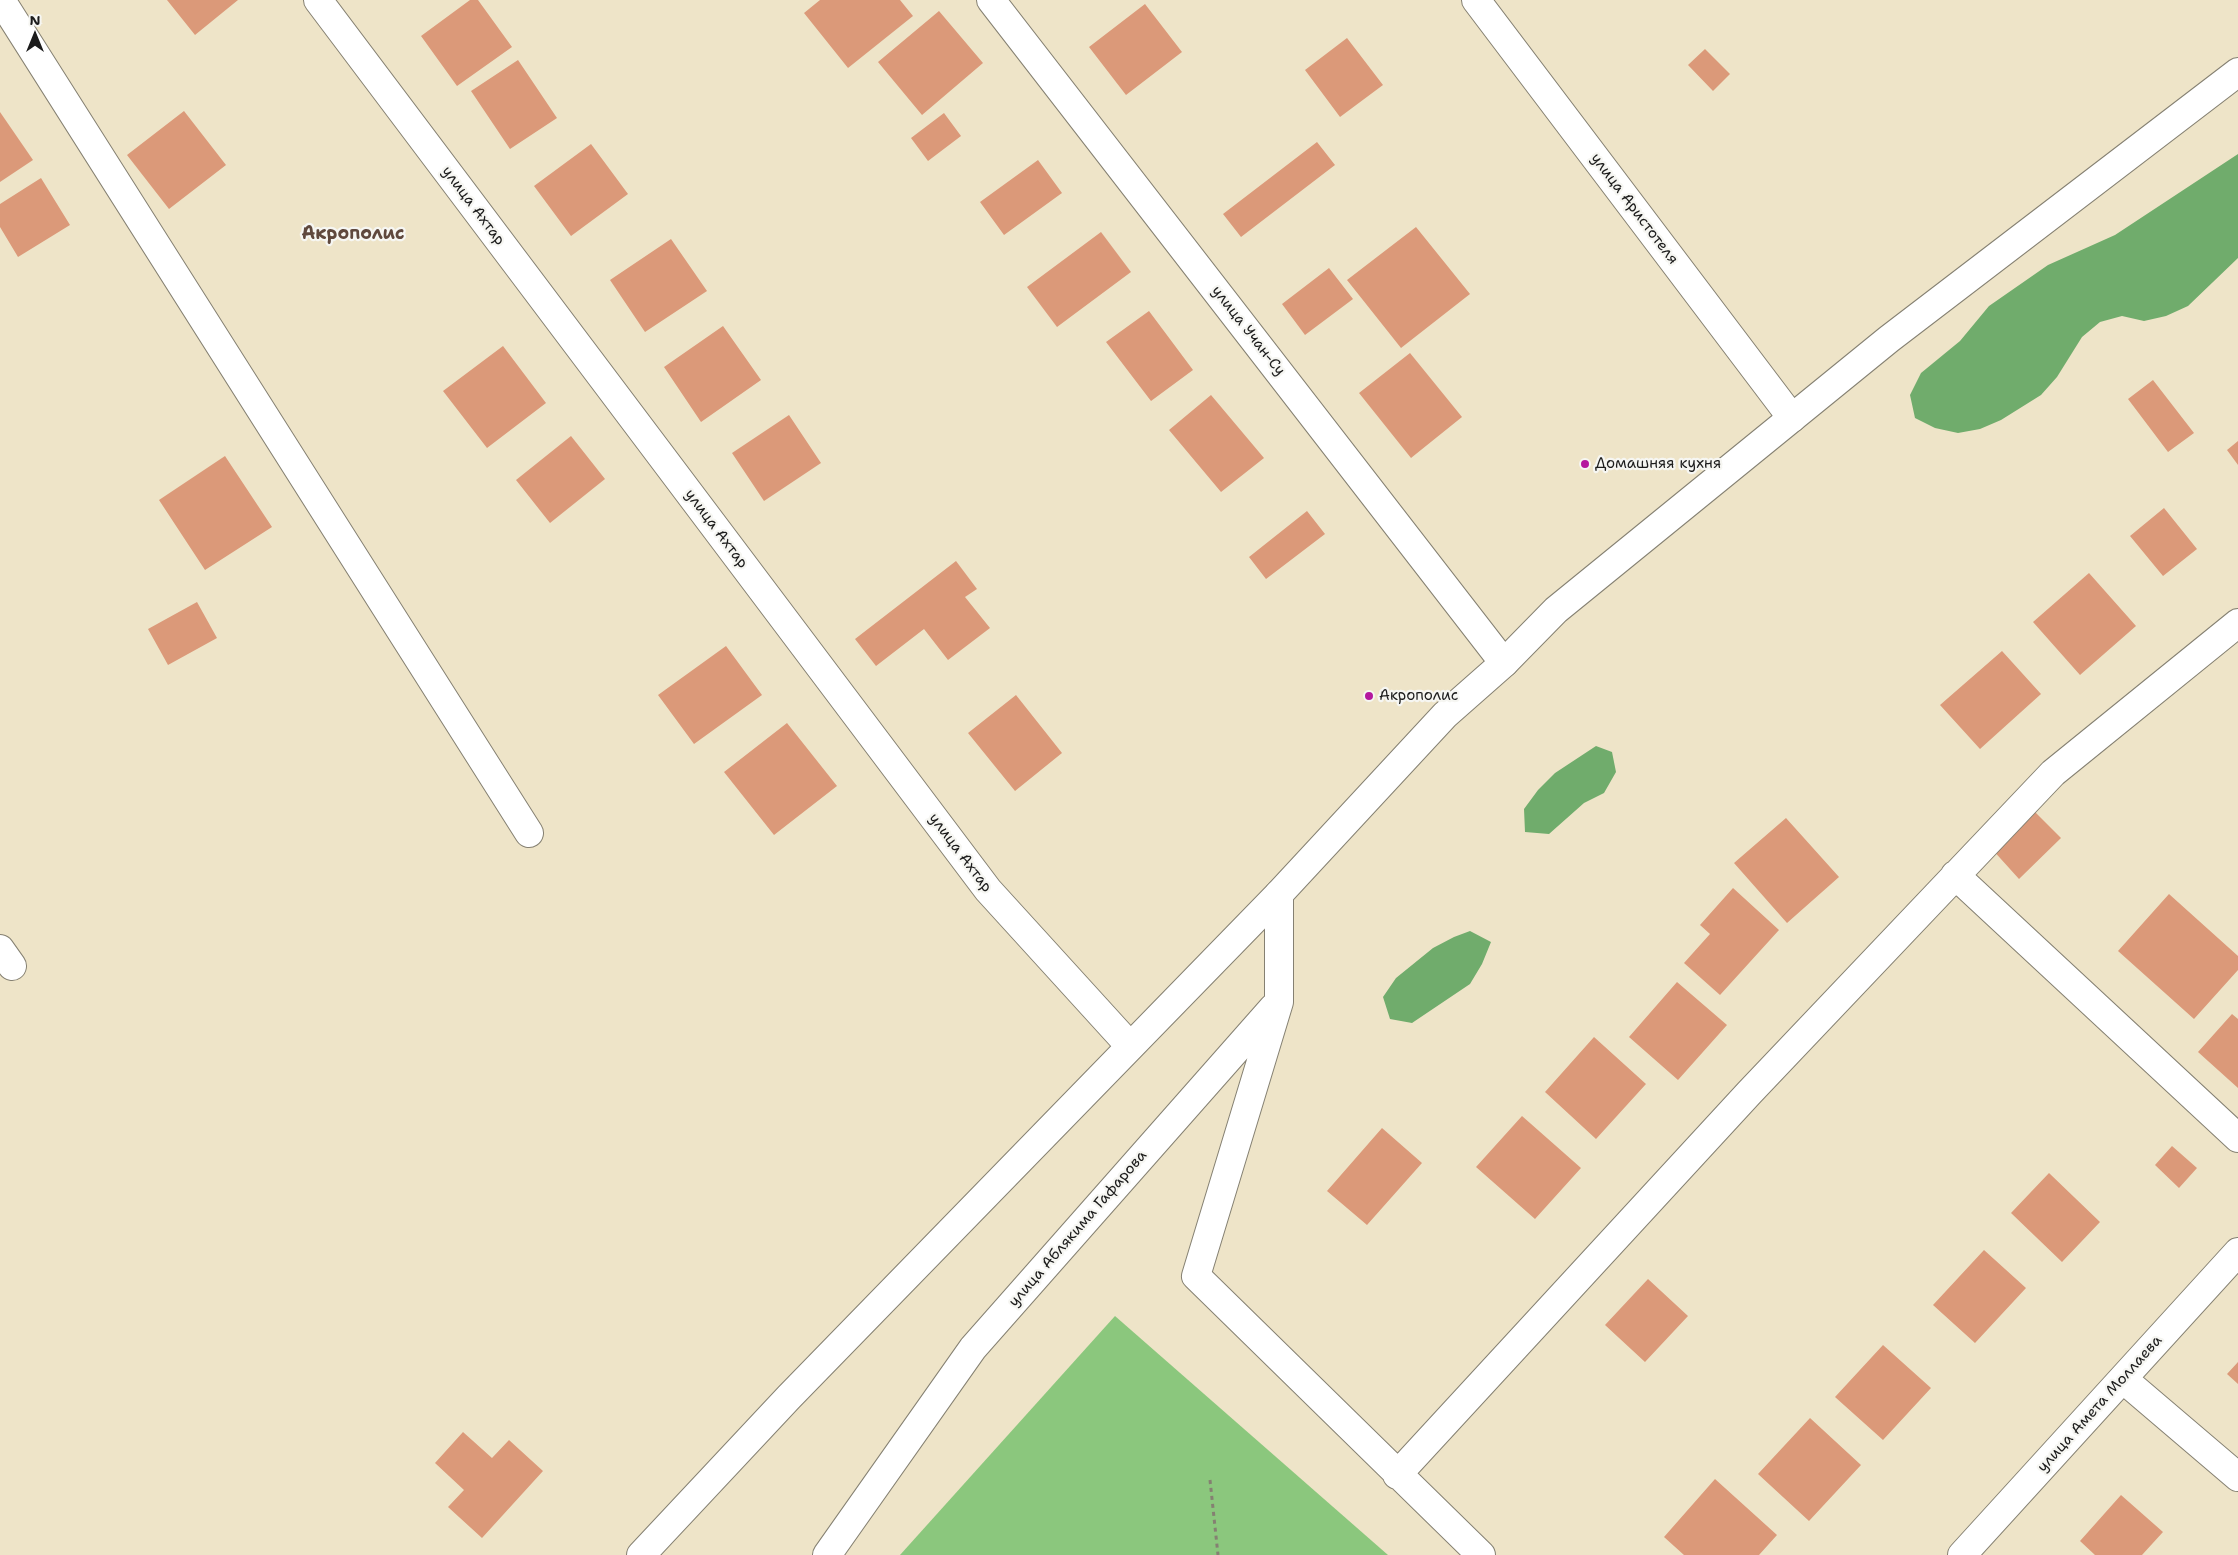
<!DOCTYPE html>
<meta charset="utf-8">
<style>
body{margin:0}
#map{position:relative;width:2238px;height:1555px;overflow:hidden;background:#eee4c8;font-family:"Shantell Sans",sans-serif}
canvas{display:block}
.north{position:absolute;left:10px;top:10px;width:50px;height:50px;-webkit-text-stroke:4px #f6f6f2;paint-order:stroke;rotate:0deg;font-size:14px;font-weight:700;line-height:20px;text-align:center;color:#1c1c1c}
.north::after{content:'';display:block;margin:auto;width:18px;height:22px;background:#1c1c1c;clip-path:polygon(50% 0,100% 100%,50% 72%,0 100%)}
</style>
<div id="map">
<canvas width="2238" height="1555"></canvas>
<div class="north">N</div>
</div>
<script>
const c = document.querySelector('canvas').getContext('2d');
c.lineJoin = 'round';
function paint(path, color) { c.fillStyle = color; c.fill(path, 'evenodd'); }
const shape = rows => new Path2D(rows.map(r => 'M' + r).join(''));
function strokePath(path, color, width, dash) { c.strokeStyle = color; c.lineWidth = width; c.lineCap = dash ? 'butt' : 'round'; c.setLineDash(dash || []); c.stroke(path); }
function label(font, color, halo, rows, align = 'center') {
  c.font = font + ' "Shantell Sans",sans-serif'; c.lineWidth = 4.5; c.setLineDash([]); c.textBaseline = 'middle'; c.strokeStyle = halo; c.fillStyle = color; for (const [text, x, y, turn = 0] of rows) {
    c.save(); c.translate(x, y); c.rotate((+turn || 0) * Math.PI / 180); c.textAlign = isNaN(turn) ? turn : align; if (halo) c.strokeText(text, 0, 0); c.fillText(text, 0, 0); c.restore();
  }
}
const green = shape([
 [1115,1316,1388,1555,900,1555]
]);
const forest = shape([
 [2238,154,2238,258,2188,306,2166,316,2144,321,2122,316,2100,322,2082,337,2057,377,2041,395,2001,420,1980,429,1958,433,1935,428,1915,418,1910,395,1921,373,1960,341,1989,306,2048,265,2115,235],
 [1596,746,1612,752,1616,772,1604,793,1584,803,1549,834,1525,832,1524,809,1538,790,1555,773],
 [1470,931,1491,942,1482,964,1470,984,1412,1023,1390,1019,1383,997,1396,978,1433,948,1454,937]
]);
const building = shape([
 [167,0,238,0,195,35],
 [470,0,478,0,512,47,457,86,421,36],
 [820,0,900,0,913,16,848,68,804,13],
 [1145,4,1182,52,1126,95,1089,47],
 [939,11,983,63,922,115,878,62],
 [1347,38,1383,85,1340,117,1305,70],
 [1705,49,1730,74,1713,91,1688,65],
 [518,60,557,118,510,149,471,91],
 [184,111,226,165,169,209,127,155],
 [0,112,33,160,0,182],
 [944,113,961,136,928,161,911,138],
 [1317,142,1335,165,1241,237,1223,214],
 [591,144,628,194,571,236,534,186],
 [1038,160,1062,193,1004,235,980,202],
 [41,178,70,225,18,257,0,227,0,204],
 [1416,227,1470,294,1401,348,1347,280],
 [1101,232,1131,272,1057,327,1027,287],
 [671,239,707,291,645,332,610,280],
 [1329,268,1353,299,1305,335,1282,304],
 [1149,311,1193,370,1151,401,1106,342],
 [723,326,761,380,701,422,664,367],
 [503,346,546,403,487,448,443,391],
 [1410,353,1462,417,1411,458,1359,393],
 [2153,380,2194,433,2168,452,2128,399],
 [1211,395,1264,458,1221,492,1169,430],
 [789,415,821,463,764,501,732,453],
 [571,436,605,479,550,523,516,480],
 [2238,441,2238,465,2227,450],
 [225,456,272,527,205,570,159,500],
 [2164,508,2197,549,2163,576,2130,536],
 [1307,511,1325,534,1266,579,1249,557],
 [956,561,977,589,965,597,990,628,948,660,924,629,876,666,855,639],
 [2089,573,2136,626,2080,675,2033,622],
 [197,602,217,638,168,665,148,629],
 [726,646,762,695,694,744,658,695],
 [2002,651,2041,694,1980,749,1940,705],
 [1016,695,1062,753,1015,791,968,733],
 [787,723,837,786,774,835,724,772],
 [2032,809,2061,838,2019,879,1991,848],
 [1786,818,1839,877,1787,923,1734,863],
 [1733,888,1779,930,1720,995,1684,963,1710,934,1700,925],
 [2169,894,2238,956,2238,970,2194,1019,2118,951],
 [1677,982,1727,1025,1678,1080,1629,1037],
 [2232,1014,2238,1019,2238,1088,2198,1052],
 [1594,1037,1646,1084,1596,1139,1545,1092],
 [1522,1116,1581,1168,1535,1219,1476,1167],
 [1382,1128,1422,1163,1367,1225,1327,1191],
 [2172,1146,2197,1168,2179,1188,2155,1165],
 [2049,1173,2100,1222,2062,1262,2011,1213],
 [1984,1250,2026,1288,1975,1343,1933,1305],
 [1648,1279,1688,1316,1645,1362,1605,1325],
 [1883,1345,1931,1388,1883,1440,1835,1397],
 [2238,1362,2238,1384,2227,1374],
 [1810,1418,1861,1465,1809,1521,1758,1474],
 [463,1432,492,1458,509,1440,543,1471,482,1538,448,1507,464,1490,435,1463],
 [1715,1479,1777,1535,1759,1555,1684,1555,1664,1537],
 [2121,1495,2163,1532,2142,1555,2095,1555,2080,1541]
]);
const path = shape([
 [1210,1480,1218,1555]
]);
const minor = shape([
 [1,0,529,833],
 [318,0,988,890,1130,1046],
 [991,0,1504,663],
 [1476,0,1792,418],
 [1955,875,2238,1138],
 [1279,894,1279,1002,1196,1276,1481,1555],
 [0,949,12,966],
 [2123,1379,2238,1477],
 [1397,1475,1749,1093,2053,773,2238,623],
 [827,1555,973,1348,1273,1008],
 [1962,1555,2238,1252]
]);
const major = shape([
 [641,1555,789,1397,1279,894,1445,715,1504,663,1556,610,1889,339,2238,72]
]);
const markers = [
 [1585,464,5,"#b5179e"],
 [1369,696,5,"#b5179e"]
];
const streetNames = [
 ["улица Ахтар",473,206,53],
 ["улица Аристотеля",1634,209,53],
 ["улица Учан-Су",1248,331,52],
 ["улица Ахтар",716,529,53],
 ["улица Ахтар",960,853,53],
 ["улица Аблякима Гафарова",1078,1229,-49],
 ["улица Амета Моллаева",2100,1404,-48]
];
const poiNames = [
 ["Домашняя кухня",1595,464],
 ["Акрополис",1379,696]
];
const quarterNames = [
 ["Акрополис",353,234]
];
paint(green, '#8bc77d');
paint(forest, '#70ac6c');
paint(building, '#db9979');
strokePath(minor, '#858072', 30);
strokePath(major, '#858072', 30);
strokePath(path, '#858072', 3, [4, 4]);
strokePath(minor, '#fff', 28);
strokePath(major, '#fff', 28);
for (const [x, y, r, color] of markers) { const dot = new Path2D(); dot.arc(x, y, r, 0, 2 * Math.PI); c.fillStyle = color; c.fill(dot); strokePath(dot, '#f6f6f2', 2); }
label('15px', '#1c1c1c', '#f6f6f2', streetNames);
label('15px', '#1c1c1c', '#f6f6f2', poiNames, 'left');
label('bold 18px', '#5f483d', '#f6f6f2', quarterNames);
</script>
